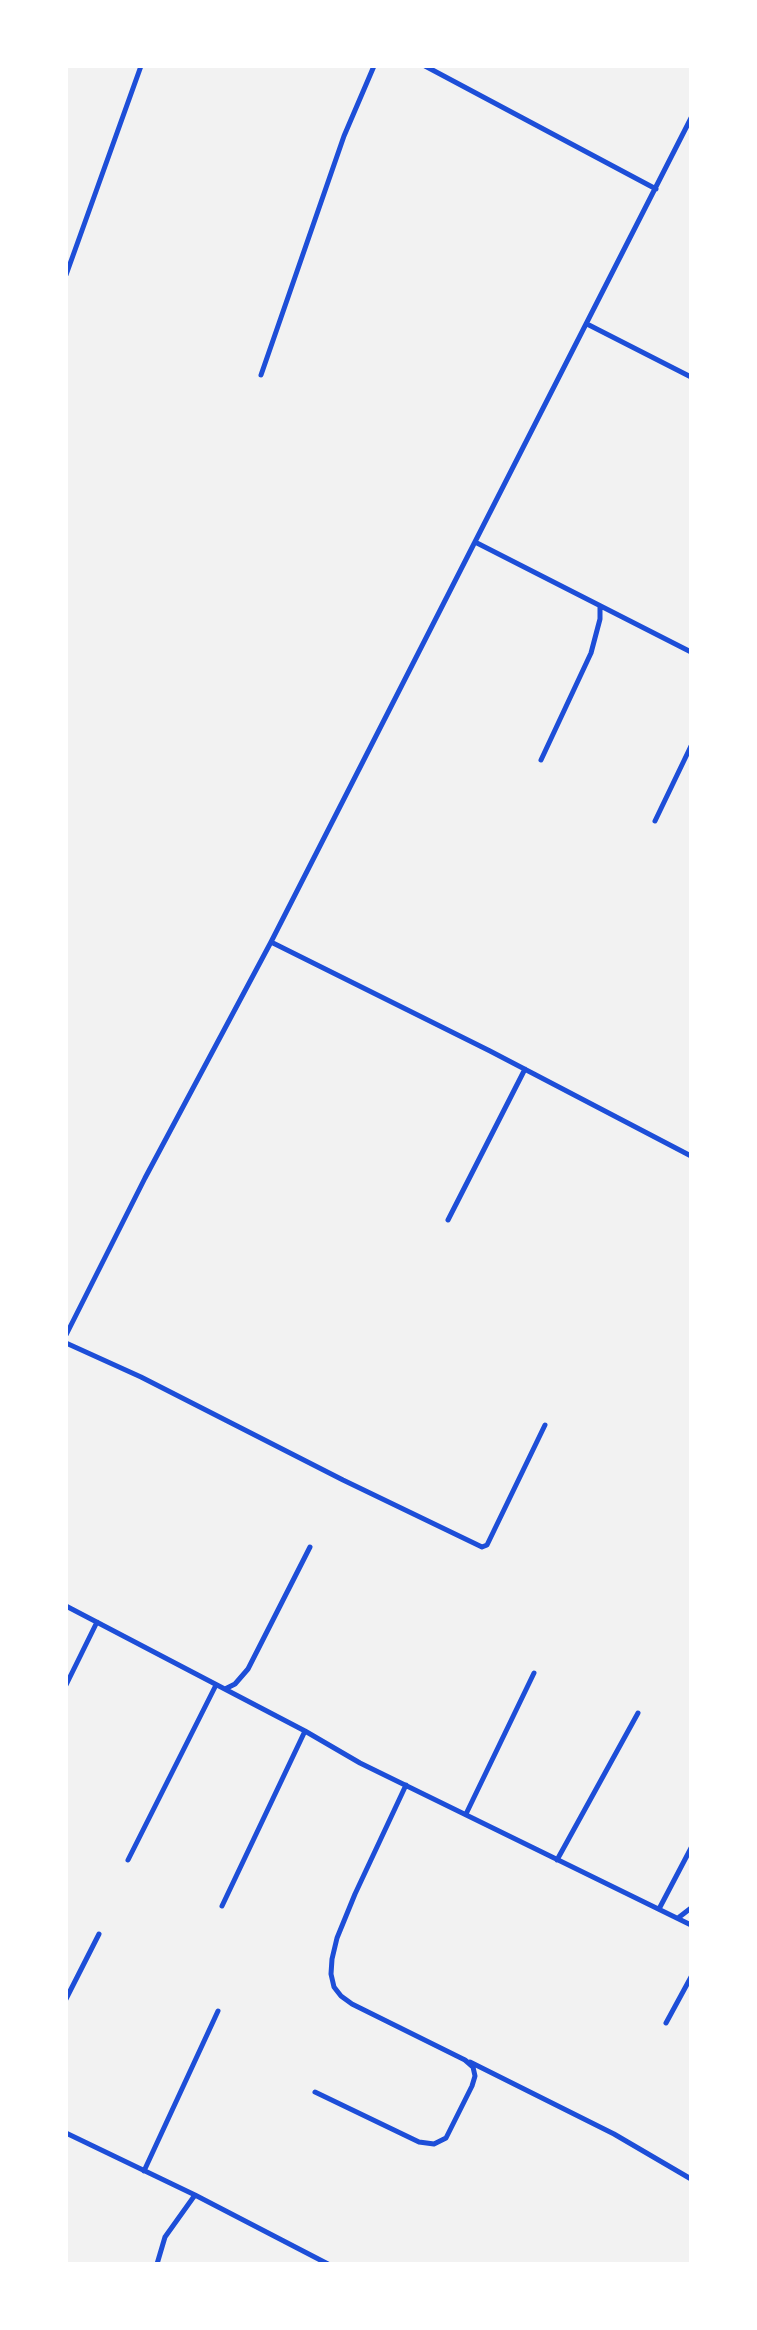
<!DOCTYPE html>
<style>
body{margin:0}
#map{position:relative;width:757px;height:2330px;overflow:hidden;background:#f2f2f2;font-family:"DM Sans",sans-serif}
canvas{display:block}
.frame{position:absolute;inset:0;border:68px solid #fff;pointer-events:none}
</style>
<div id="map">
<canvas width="757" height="2330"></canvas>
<div class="frame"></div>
</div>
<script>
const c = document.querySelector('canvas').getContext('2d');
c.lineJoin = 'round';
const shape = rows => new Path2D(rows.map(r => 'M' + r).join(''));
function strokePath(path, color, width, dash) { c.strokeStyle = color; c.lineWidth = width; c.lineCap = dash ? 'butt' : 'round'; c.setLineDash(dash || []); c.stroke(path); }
const minor = shape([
 [425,66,656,189],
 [66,275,141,66],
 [587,324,691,377],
 [261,375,344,136,374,66],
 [475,542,691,652],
 [541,760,591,653,600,619,600,606],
 [655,821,691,746],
 [271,942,490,1051,691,1156],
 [448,1220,525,1069],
 [66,1335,145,1178,271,942,691,118],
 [66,1343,141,1377,343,1480,482,1547,487,1545,545,1425],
 [66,1606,305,1731,360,1763,691,1925],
 [66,1685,97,1622],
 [225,1689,235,1684,248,1669,310,1547],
 [466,1814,534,1673],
 [128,1860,216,1685],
 [557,1860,638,1713],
 [222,1906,305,1731],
 [659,1909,691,1848],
 [678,1918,691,1908],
 [66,1999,99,1934],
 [666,2023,691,1977],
 [470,2062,614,2134,691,2179],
 [315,2092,419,2142,434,2144,446,2138,472,2086,475,2076,473,2067,465,2060,352,2004,341,1996,334,1987,331,1974,332,1959,337,1938,355,1894,406,1785],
 [66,2133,195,2195,328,2264],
 [144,2171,218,2011],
 [157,2264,165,2237,195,2195]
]);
strokePath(minor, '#1d4ed8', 5);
</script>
